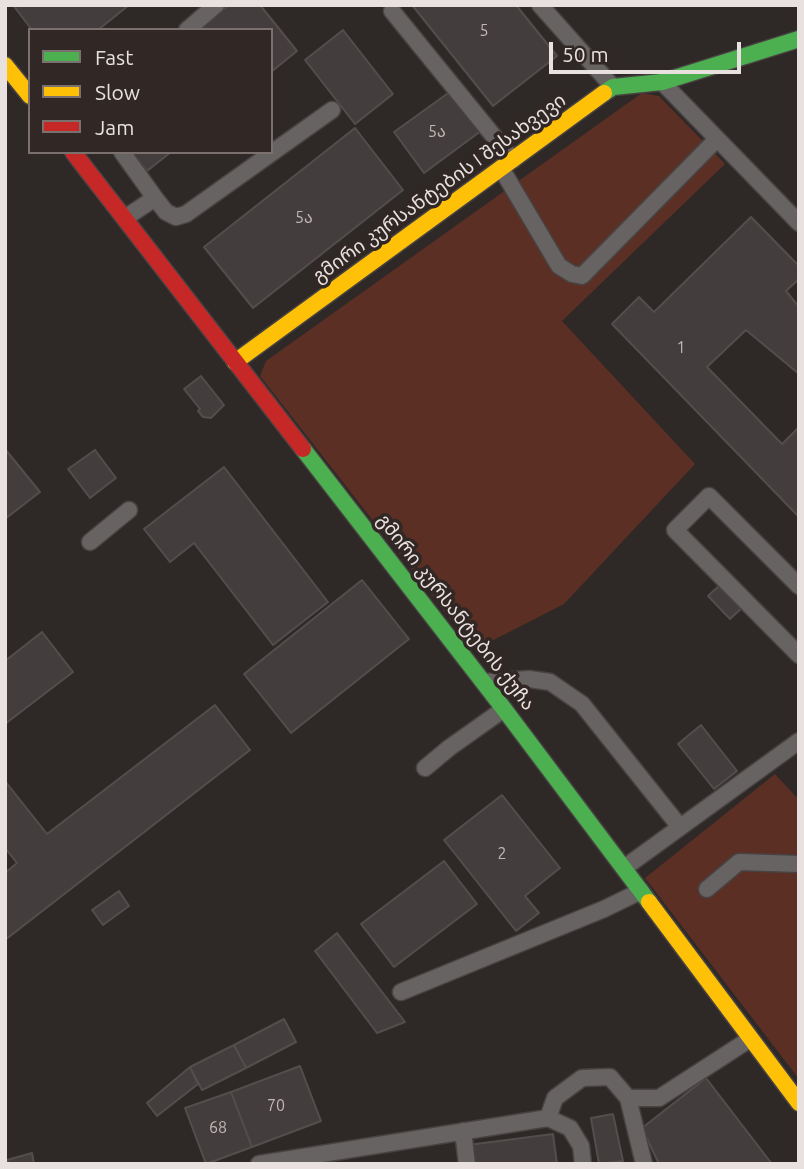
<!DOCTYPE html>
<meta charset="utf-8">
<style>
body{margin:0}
#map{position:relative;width:804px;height:1169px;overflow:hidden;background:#2e2827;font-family:Ubuntu,sans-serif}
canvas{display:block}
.frame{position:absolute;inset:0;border:7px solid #e8e1df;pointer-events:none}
.legend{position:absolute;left:28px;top:28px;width:245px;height:126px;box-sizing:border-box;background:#312724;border:2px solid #7a716f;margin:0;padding:9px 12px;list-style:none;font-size:21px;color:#e8e1df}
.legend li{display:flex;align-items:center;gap:14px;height:35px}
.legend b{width:35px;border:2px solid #7a716f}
.scale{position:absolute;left:549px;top:42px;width:192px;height:32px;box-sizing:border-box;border:4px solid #e8e1df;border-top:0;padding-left:9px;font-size:21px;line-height:24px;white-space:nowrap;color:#e8e1df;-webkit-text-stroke:5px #312724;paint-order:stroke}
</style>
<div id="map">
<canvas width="804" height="1169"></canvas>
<div class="frame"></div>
<ul class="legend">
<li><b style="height:9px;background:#4caf50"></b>Fast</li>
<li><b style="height:9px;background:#ffc107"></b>Slow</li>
<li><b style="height:9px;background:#c62828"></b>Jam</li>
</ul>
<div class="scale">50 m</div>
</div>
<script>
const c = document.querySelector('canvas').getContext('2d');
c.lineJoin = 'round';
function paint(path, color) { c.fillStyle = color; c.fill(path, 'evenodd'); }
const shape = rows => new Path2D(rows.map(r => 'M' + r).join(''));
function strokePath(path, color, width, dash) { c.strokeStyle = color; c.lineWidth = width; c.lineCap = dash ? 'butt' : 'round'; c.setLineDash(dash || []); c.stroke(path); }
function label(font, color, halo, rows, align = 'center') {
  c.font = font + ' Ubuntu,"Noto Sans Georgian",sans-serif'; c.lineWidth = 7; c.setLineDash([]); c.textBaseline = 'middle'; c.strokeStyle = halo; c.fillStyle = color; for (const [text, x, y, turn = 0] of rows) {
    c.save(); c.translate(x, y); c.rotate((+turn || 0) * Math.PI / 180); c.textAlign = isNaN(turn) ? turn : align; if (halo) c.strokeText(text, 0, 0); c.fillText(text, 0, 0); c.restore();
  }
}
const green = shape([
 [642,93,659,96,725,164,562,321,695,464,564,604,474,650,260,376,266,361],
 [775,774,799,800,799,1079,645,878]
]);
const building = shape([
 [13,5,129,5,98,30,32,30,13,5],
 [229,5,260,5,297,51,271,72,271,30,198,30,229,5],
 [412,5,516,5,557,56,493,106,412,5],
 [343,30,393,94,355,124,305,60,343,30],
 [451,91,481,131,424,173,394,132,451,91],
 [355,128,403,190,253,308,204,247,355,128],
 [132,152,171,152,147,171,132,152],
 [751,217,799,266,799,279,786,291,799,307,799,374,746,330,707,367,782,444,799,427,799,517,612,324,639,297,654,312,751,217],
 [201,376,224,405,211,418,203,417,198,411,200,409,184,389,201,376],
 [5,449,40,492,5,519,5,449],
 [95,450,116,478,90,498,68,469,95,450],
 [224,467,328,602,273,645,194,543,170,562,144,529,224,467],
 [362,580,409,639,291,733,244,674,362,580],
 [721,584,743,607,730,619,708,596,721,584],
 [42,632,73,672,5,724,5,661,42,632],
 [215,705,250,750,5,940,5,873,17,863,5,848,5,781,47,834,215,705],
 [701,725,737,771,714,789,678,744,701,725],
 [502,795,560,868,525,896,539,913,516,931,444,840,502,795],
 [444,861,477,904,394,967,361,924,444,861],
 [119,891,129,906,103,925,92,910,119,891],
 [337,933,405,1022,377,1033,315,951,337,933],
 [284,1019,296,1042,246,1068,234,1045,284,1019],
 [234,1045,246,1068,202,1090,190,1067,234,1045],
 [300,1066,321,1121,252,1147,231,1092,300,1066],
 [190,1067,198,1084,157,1116,147,1103,190,1067],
 [706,1078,772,1164,659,1164,642,1128,706,1078],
 [231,1092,252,1147,206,1164,185,1108,231,1092],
 [613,1114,623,1161,599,1164,591,1118,613,1114],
 [553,1134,557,1164,471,1164,468,1145,553,1134],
 [32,1153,34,1164,8,1164,7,1160,32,1153]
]);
const lane = shape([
 [540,5,613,87],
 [392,11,513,160],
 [187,30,216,5],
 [662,82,799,223],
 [122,152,155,198],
 [501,168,559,266,572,274,582,276,717,139],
 [125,218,155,198,166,212,176,217,186,214,332,110],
 [90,542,129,510],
 [799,586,709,496,675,530,799,655],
 [486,682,529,679,550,682,582,704,680,827],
 [425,768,449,748,504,709],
 [624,868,799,741],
 [707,889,739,862,799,864],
 [401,992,604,909,641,891],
 [628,1098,644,1164],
 [548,1118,555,1098,582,1078,610,1077,628,1098,659,1098,750,1039],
 [463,1131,467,1164],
 [259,1164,548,1118,570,1128,581,1146,583,1164]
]);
const fast = shape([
 [604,93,613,87,662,82,799,39],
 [303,449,504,709,649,902]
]);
const slow = shape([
 [5,65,30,96],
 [235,362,604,93],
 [649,902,799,1103]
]);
const jam = shape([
 [73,152,303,449]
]);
const numberNames = [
 ["5",484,31],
 ["5ა",437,132],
 ["5ა",304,218],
 ["1",681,348],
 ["2",502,854],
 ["70",276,1106],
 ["68",218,1128]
];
const streetNames = [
 ["გმირი კურსანტების I შესახვევი",439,188,-36],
 ["გმირი კურსანტების ქუჩა",456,612,52]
];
paint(green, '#5c2f24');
paint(building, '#433e3d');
strokePath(building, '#534e4d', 2);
strokePath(lane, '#484342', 19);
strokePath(fast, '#484342', 19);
strokePath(slow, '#484342', 19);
strokePath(jam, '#484342', 19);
strokePath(lane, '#676362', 16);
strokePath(fast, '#4caf50', 16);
strokePath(slow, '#ffc107', 16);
strokePath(jam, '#c62828', 16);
label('16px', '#bfb8b6', null, numberNames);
label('19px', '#e8e1df', '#312724', streetNames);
</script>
